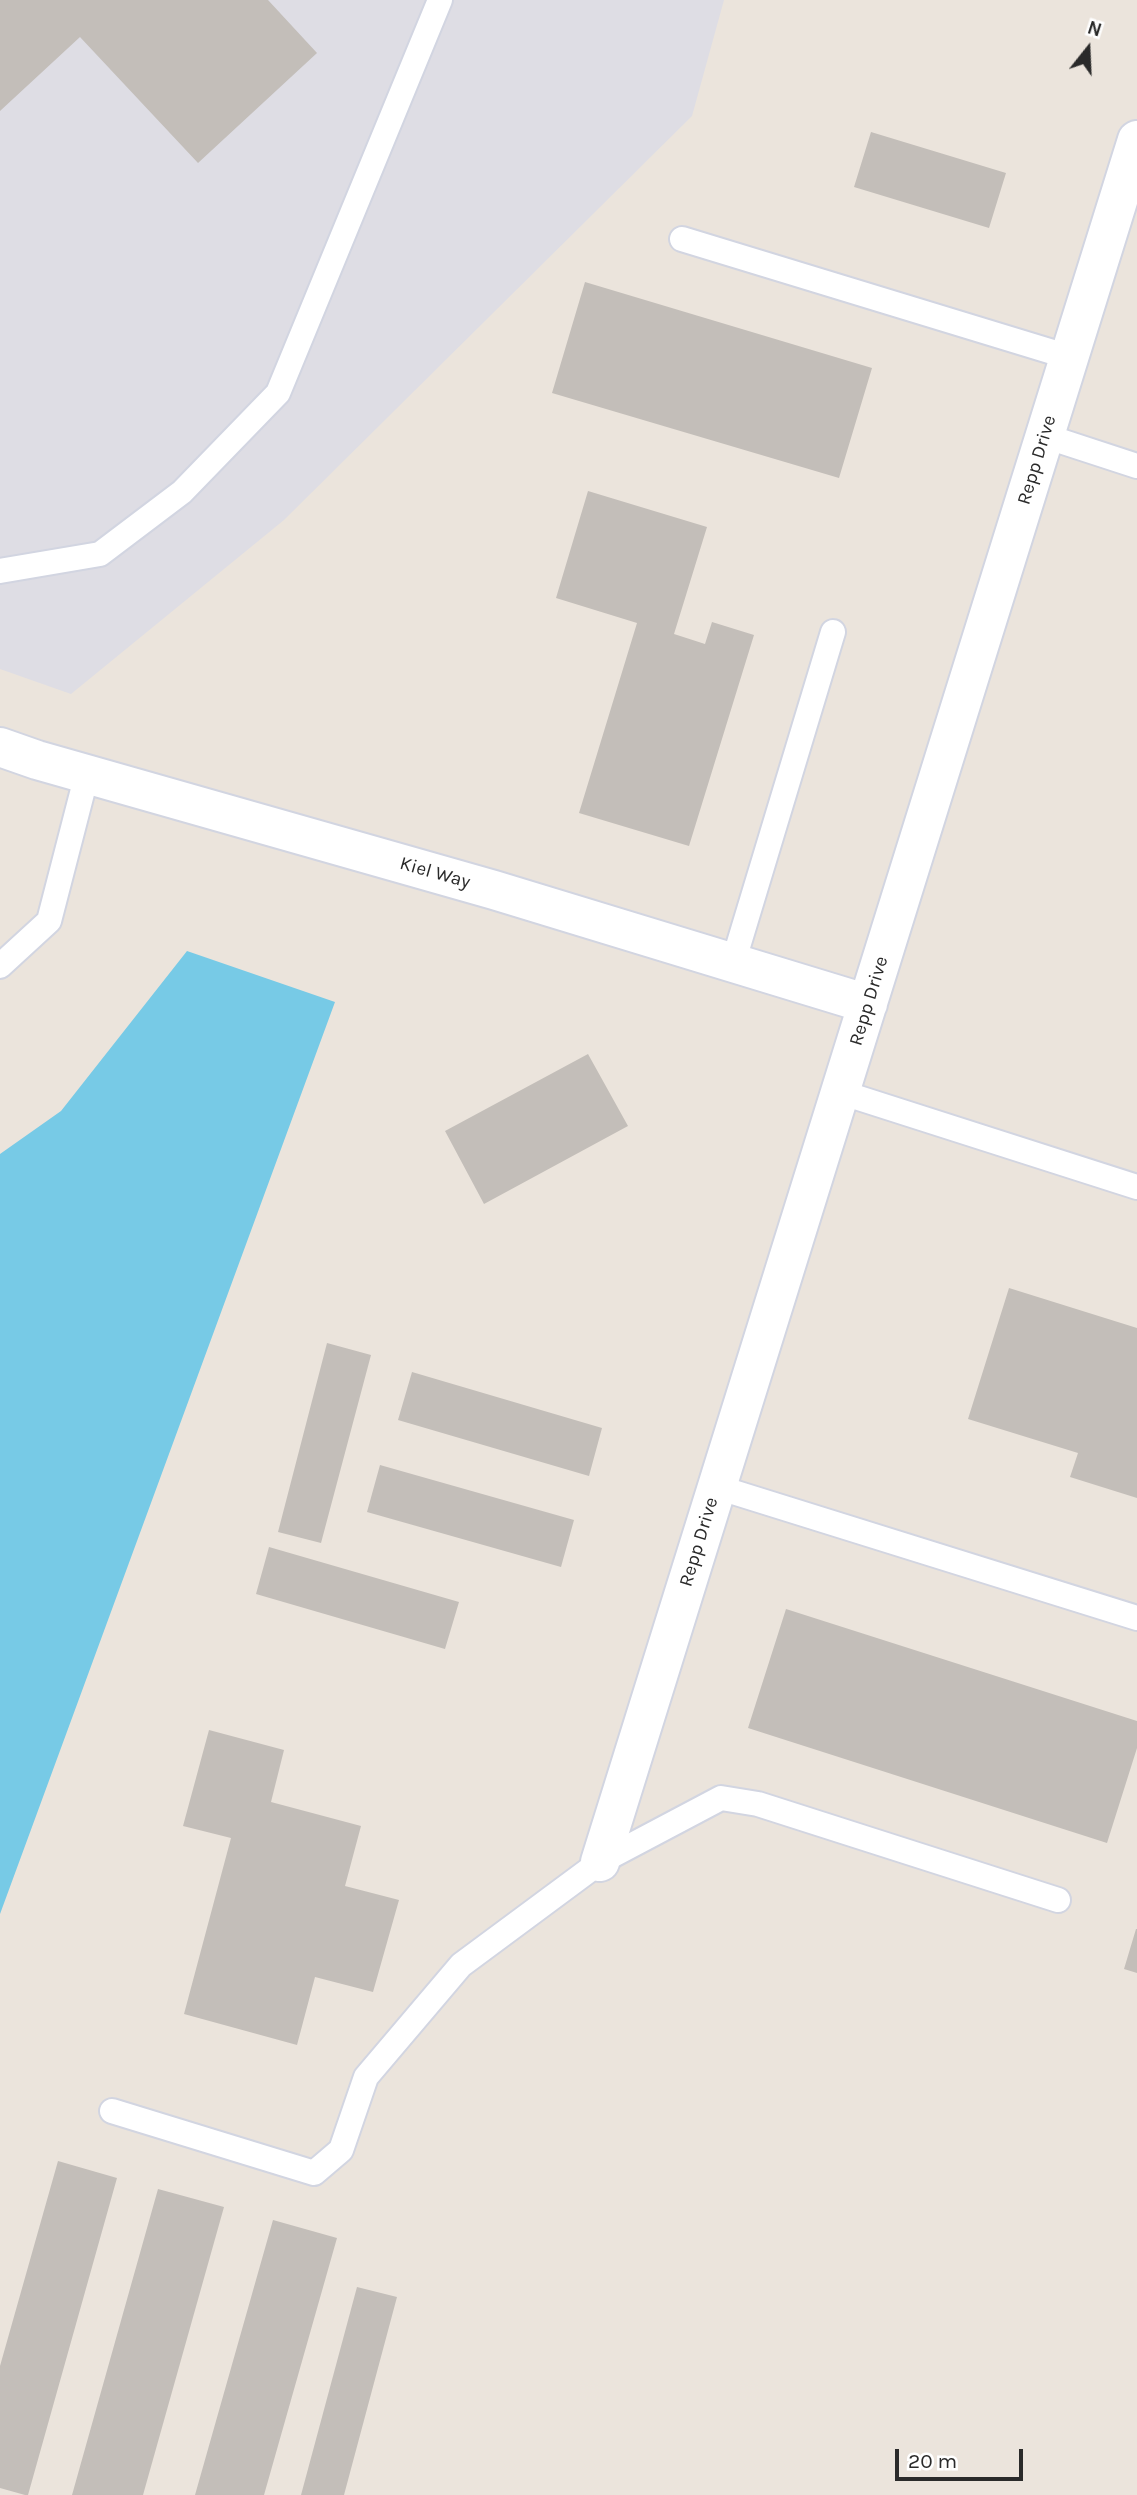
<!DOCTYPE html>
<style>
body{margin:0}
#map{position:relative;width:1137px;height:2495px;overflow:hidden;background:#ebe4dc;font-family:Karla,sans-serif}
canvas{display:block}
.north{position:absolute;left:1053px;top:14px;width:70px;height:70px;-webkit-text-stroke:5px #fff;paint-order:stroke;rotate:18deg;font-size:19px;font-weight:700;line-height:28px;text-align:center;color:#2a2a2a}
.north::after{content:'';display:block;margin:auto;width:24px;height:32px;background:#2a2a2a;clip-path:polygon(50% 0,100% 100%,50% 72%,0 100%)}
.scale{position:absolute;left:895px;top:2449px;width:128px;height:32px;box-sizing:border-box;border:4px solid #2a2a2a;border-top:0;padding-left:9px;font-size:21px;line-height:24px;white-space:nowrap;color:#2a2a2a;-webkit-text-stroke:5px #fff;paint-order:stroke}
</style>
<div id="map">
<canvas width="1137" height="2495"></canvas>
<div class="north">N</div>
<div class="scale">20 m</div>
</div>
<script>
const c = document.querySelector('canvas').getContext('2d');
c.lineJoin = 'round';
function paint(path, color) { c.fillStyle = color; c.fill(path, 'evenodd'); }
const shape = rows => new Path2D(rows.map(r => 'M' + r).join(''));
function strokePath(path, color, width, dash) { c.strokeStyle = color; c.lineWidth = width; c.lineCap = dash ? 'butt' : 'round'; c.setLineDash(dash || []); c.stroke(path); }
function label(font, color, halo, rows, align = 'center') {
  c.font = font + ' Karla,sans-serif'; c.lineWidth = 5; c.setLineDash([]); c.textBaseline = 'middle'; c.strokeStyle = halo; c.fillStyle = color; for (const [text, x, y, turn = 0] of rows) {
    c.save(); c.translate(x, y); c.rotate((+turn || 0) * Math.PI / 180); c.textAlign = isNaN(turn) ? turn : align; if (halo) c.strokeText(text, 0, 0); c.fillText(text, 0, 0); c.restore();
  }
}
const industrial = shape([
 [0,0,724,0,692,116,284,520,71,694,0,669]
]);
const water = shape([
 [187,951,335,1002,0,1914,0,1154,61,1111]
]);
const building = shape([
 [0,0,268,0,317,53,198,163,80,37,0,111],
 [871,132,1006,173,989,228,854,187],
 [585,282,872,368,839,478,552,393],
 [588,491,707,527,674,634,705,644,712,622,754,635,689,846,579,813,637,623,556,598],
 [588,1054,628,1126,484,1204,445,1131],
 [1009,1288,1137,1328,1137,1498,1070,1477,1078,1453,968,1419],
 [327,1343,371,1355,321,1543,278,1532],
 [412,1372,602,1428,589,1476,398,1420],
 [380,1465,574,1520,561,1567,367,1512],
 [269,1547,459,1602,445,1649,256,1594],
 [786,1609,1137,1721,1137,1748,1107,1843,748,1728],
 [209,1730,284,1750,271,1802,361,1826,345,1886,399,1900,373,1992,315,1977,297,2045,184,2014,231,1838,183,1826],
 [1136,1929,1137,1929,1137,1973,1124,1969],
 [58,2161,117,2178,28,2495,25,2495,0,2488,0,2366],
 [158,2189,224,2207,143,2495,72,2495],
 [273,2220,337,2238,264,2495,195,2495],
 [357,2287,397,2297,344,2495,301,2495]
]);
const lane = shape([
 [682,239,1069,357],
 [1045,436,1137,466],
 [0,571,100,554,182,492,278,393,440,0],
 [733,963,833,632],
 [0,966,49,921,87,774],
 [840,1092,1137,1187],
 [717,1487,1137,1618],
 [112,2111,314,2173,341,2150,366,2077,461,1965,600,1862,721,1798,758,1804,1058,1900]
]);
const street = shape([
 [0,747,37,760,494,890,868,1004],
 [600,1862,1137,140]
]);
const streetNames = [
 ["Repp Drive",1037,460,-73],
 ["Kiel Way",435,873,16],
 ["Repp Drive",869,1001,-73],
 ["Repp Drive",699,1542,-73]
];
paint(industrial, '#dedde4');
paint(water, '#77cae6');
paint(building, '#c3beb9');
strokePath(lane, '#d2d5e1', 28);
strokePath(street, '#d2d5e1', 42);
strokePath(lane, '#fff', 24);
strokePath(street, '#fff', 38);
label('19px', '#2a2a2a', '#fff', streetNames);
</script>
